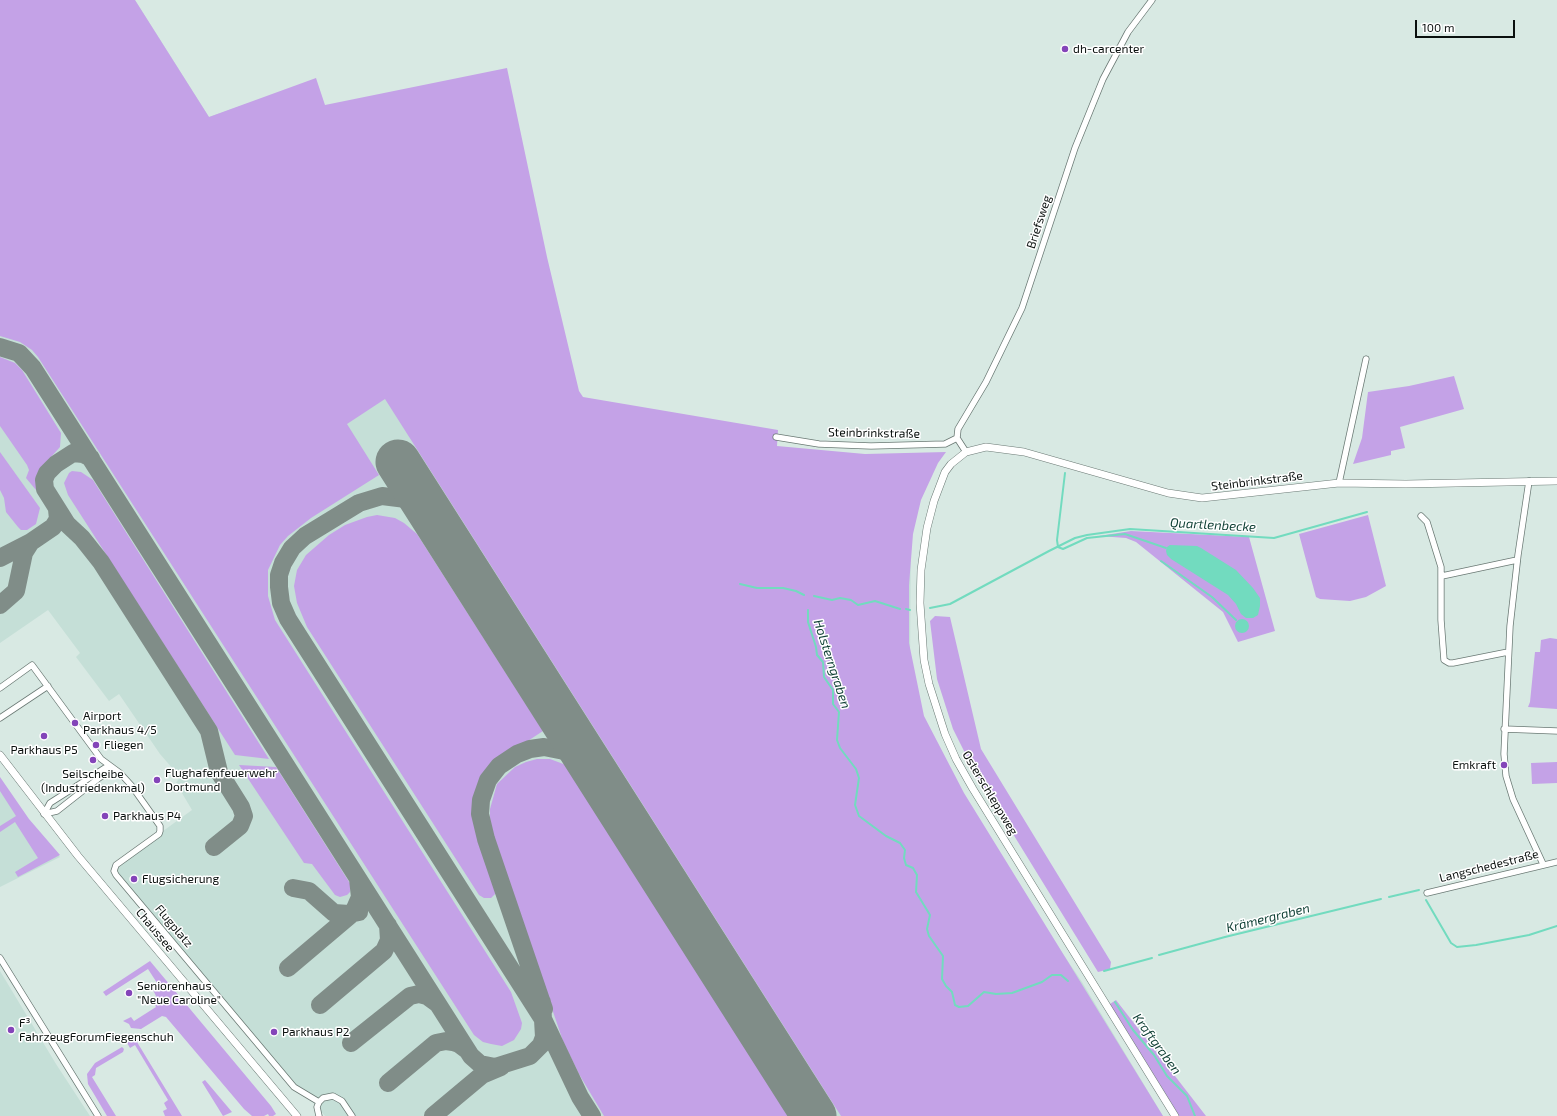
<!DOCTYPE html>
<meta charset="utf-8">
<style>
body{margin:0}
#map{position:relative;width:1557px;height:1116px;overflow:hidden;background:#d8e9e3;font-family:"Exo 2",sans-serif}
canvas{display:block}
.scale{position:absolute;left:1415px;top:20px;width:100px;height:18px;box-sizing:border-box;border:2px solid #0a100e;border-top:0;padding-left:5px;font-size:12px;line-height:14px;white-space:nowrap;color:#0a100e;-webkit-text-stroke:3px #fff;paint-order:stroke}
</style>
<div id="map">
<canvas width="1557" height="1116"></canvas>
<div class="scale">100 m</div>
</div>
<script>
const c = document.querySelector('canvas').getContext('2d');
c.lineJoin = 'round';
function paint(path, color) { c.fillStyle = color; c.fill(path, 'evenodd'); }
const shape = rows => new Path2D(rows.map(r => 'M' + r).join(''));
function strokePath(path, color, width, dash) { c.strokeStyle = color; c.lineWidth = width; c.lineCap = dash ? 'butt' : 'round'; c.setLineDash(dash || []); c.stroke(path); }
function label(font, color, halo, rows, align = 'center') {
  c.font = font + ' "Exo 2",sans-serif'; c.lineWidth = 3; c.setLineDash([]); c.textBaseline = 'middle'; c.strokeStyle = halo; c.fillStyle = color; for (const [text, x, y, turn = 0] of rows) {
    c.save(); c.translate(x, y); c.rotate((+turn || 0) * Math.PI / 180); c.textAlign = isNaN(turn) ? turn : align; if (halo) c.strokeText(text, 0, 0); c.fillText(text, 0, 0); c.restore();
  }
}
const built = shape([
 [135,0,209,117,315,80,327,119,574,396,767,459,911,520,910,664,932,749,978,828,1082,982,1163,1116,325,1116,314,1103,294,1087,118,873,117,868,126,858,192,810,176,783,180,777,160,754,119,694,109,701,76,657,80,653,48,610,0,643,0,182],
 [0,780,29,821,60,857,0,887],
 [0,971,56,1064,90,1116,0,1116]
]);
const green = shape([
 [0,0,135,0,209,117,316,78,325,105,507,68,547,257,579,391,583,397,778,430,777,446,865,454,946,452,938,463,921,500,913,534,909,585,909,643,924,716,964,793,1163,1116,841,1116,385,399,347,424,379,475,311,518,288,536,280,545,268,570,268,596,275,620,511,992,522,1023,521,1029,514,1040,502,1046,491,1044,483,1042,474,1035,38,357,32,350,20,342,0,336],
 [0,357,15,363,22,370,61,433,60,447,41,468,36,481,36,490,26,478,29,470,27,465,0,426],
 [1454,376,1464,409,1400,427,1405,448,1391,451,1391,455,1353,464,1362,438,1368,392,1409,386],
 [0,452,40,508,36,524,27,530,21,530,18,527,6,512,4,498,0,490],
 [72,471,81,472,93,480,269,759,235,755,68,495,64,483,69,473],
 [377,515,395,518,404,523,417,534,543,731,497,761,482,780,477,791,474,816,495,886,496,893,491,898,484,898,479,895,307,627,297,603,294,586,297,570,306,555,329,535,345,525,367,517],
 [1368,515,1386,586,1366,597,1350,601,1320,599,1316,597,1299,534],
 [1131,531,1249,537,1275,631,1238,642,1223,612,1136,542,1126,538,1099,536],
 [935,616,950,617,981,749,1111,962,1110,969,1098,972,973,769,953,729,937,679,930,621],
 [1550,638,1557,639,1557,709,1528,707,1530,702,1535,652,1540,652,1541,640],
 [537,759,550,759,566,765,788,1116,604,1116,579,1074,563,1041,490,827,490,809,497,784,515,767,526,762],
 [1557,762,1557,783,1532,784,1531,763],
 [239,765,276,767,351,885,350,892,347,895,340,897,335,895,312,864,304,863],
 [0,777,29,819,60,855,18,877,15,872,38,858,15,822,0,832,0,826,16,816,0,791],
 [150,961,271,1106,276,1114,273,1116,269,1116,268,1114,264,1116,252,1116,244,1109,166,1017,162,1016,141,1029,131,1028,129,1024,123,1021,131,1017,134,1021,156,1007,154,1003,158,1000,153,990,159,986,148,969,106,996,103,992],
 [1116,1000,1206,1116,1179,1116,1110,1004],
 [132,1038,140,1038,137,1042,182,1116,165,1116,163,1111,167,1109,164,1103,168,1100,135,1045,130,1048,126,1041],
 [122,1047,124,1049,123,1052,96,1068,95,1075,92,1077,116,1116,107,1116,88,1084,87,1074,95,1063],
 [205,1080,232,1112,223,1116,202,1082]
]);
const water = shape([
 [1170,545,1197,546,1201,548,1236,570,1253,588,1260,598,1260,606,1258,615,1253,618,1246,618,1241,614,1236,604,1228,595,1171,559,1167,555,1166,551,1167,547],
 '1235 626a7 7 0 1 1 14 0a7 7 0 1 1-14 0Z'
]);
const stream = shape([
 [1065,473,1057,540,1058,547,1063,549,1087,538,1125,534,1166,548],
 [1161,561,1212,597,1236,620],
 [740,584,757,588,783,588,796,591,804,595],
 [814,596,832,600,840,598,851,600,858,605,875,601,900,609],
 [930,608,950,604,1049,551,1075,538,1087,535,1130,529,1274,538,1367,512],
 [906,609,910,610],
 [808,610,808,622,816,647,817,655,823,662,824,677,833,690,833,704,839,712,837,740,840,748,856,769,859,778,855,805,859,816,886,836,900,843,905,850,904,858,906,865,913,868,917,875,916,892,930,915,927,929,929,936,943,956,942,979,946,986,952,992,955,1005,959,1007,968,1006,984,992,996,994,1012,993,1042,982,1052,975,1061,975,1068,981],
 [1389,897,1419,890],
 [1426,900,1451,943,1457,947,1476,945,1529,935,1557,926],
 [1159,955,1225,937,1381,899],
 [1104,971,1152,958],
 [1115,1002,1133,1030,1154,1055,1167,1076,1187,1096,1195,1116]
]);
const taxiway = shape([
 [0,347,19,353,33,368,471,1056,480,1064,495,1067,530,1056,541,1045,544,1037,542,1002],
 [91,458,83,454,73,453,56,464,47,473,44,480,45,489,67,524,82,538,101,562,209,731,219,772,241,807,244,816,240,826,214,847],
 [438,525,426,511,406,499,382,496,359,503,305,536,292,548,283,563,279,575,279,587,281,603,288,619,544,1021,580,1097,592,1116],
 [0,558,31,542,53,527,58,519,57,509],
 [0,605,16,591,24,553,31,542],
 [293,888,309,891,334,913,349,914,359,912],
 [288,968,353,913,360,897,358,879],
 [320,1005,384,951,389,940,388,925],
 [544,1009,486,839,480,814,481,800,488,780,499,766,517,754,530,749,544,747,564,751,575,755,594,771],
 [351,1043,410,996,419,994,427,996,438,1004],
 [388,1083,436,1043,446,1041,453,1042,459,1044,467,1050],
 [433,1116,482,1075,501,1067]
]);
const runway = shape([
 [398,462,814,1116]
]);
const minor = shape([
 [776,437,819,444,871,446,945,444,957,438],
 [966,452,957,438,958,429,986,382,1022,308,1075,148,1103,79,1128,32,1152,0],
 [1529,481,1518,555,1510,626,1504,754,1506,776,1513,799,1543,864],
 [1339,483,1366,359],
 [1421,516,1427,522,1441,567,1441,620,1444,660,1449,663,1453,663,1508,652],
 [1442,576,1517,560],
 [0,688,32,665,101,759,120,773,131,785,160,826,160,831,159,834,116,865,114,871,116,875,294,1087,319,1102],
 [0,718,48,686],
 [1504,729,1557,731],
 [44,814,57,811,99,778,104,775,108,766],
 [44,814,50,803,108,766],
 [1427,893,1557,862],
 [0,958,98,1116],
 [319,1116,317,1107,319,1102,323,1098,333,1096,342,1101,352,1116]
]);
const tertiary = shape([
 [1175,1116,973,789,956,759,945,734,929,684,924,660,920,603,921,570,927,528,934,501,945,472,951,464,966,452,986,447,1024,452,1168,493,1202,498,1339,483,1406,484,1557,481]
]);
const secondary = shape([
 [0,755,78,856,297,1116]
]);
const markers = [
 [1065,49,4,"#8444b9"],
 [75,723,4,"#8444b9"],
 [44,736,4,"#8444b9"],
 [96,745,4,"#8444b9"],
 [93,760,4,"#8444b9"],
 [1504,765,4,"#8444b9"],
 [157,780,4,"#8444b9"],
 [105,816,4,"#8444b9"],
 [134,879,4,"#8444b9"],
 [129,993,4,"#8444b9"],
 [11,1030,4,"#8444b9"],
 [274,1032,4,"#8444b9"]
];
const poiNames = [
 ["dh-carcenter",1073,49],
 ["Airport",83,716],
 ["Parkhaus 4/5",83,730],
 ["Fliegen",104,745],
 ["Parkhaus P5",44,750,"center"],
 ["Emkraft",1496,765,"right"],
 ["Flughafenfeuerwehr",165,773],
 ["Dortmund",165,787],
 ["Seilscheibe",93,774,"center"],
 ["(Industriedenkmal)",93,788,"center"],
 ["Parkhaus P4",113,816],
 ["Flugsicherung",142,879],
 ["Seniorenhaus",137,986],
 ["\"Neue Caroline\"",137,1000],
 ["F³",19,1023],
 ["FahrzeugForumFiegenschuh",19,1037],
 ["Parkhaus P2",282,1032]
];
const streetNames = [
 ["Briefsweg",1039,222,-72],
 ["Steinbrinkstraße",874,433,1],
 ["Steinbrinkstraße",1257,481,-7],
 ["Osterschleppweg",990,793,59],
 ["Langschedestraße",1489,866,-14],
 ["Flugplatz",174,926,50],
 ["Chaussee",155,930,50]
];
const waterNames = [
 ["Quartlenbecke",1213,525,3],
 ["Holsterngraben",832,664,72],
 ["Krämergraben",1268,918,-14],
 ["Kraftgraben",1157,1044,54]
];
paint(built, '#c5dfd7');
paint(green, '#c4a2e7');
paint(water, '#72dbbf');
strokePath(stream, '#72dbbf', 2);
strokePath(taxiway, '#808d88', 18);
strokePath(runway, '#808d88', 45);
strokePath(minor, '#6a7974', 7);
strokePath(tertiary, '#6a7974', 8);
strokePath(secondary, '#6a7974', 8);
strokePath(minor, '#fff', 5.5);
strokePath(tertiary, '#fff', 7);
strokePath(secondary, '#fff', 7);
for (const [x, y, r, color] of markers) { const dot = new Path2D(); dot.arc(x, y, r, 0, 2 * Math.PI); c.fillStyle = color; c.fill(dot); strokePath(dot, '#fff', 1.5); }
label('12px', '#0a100e', '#fff', poiNames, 'left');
label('12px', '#0a100e', '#fff', streetNames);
label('italic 13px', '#0d3e33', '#fff', waterNames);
</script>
